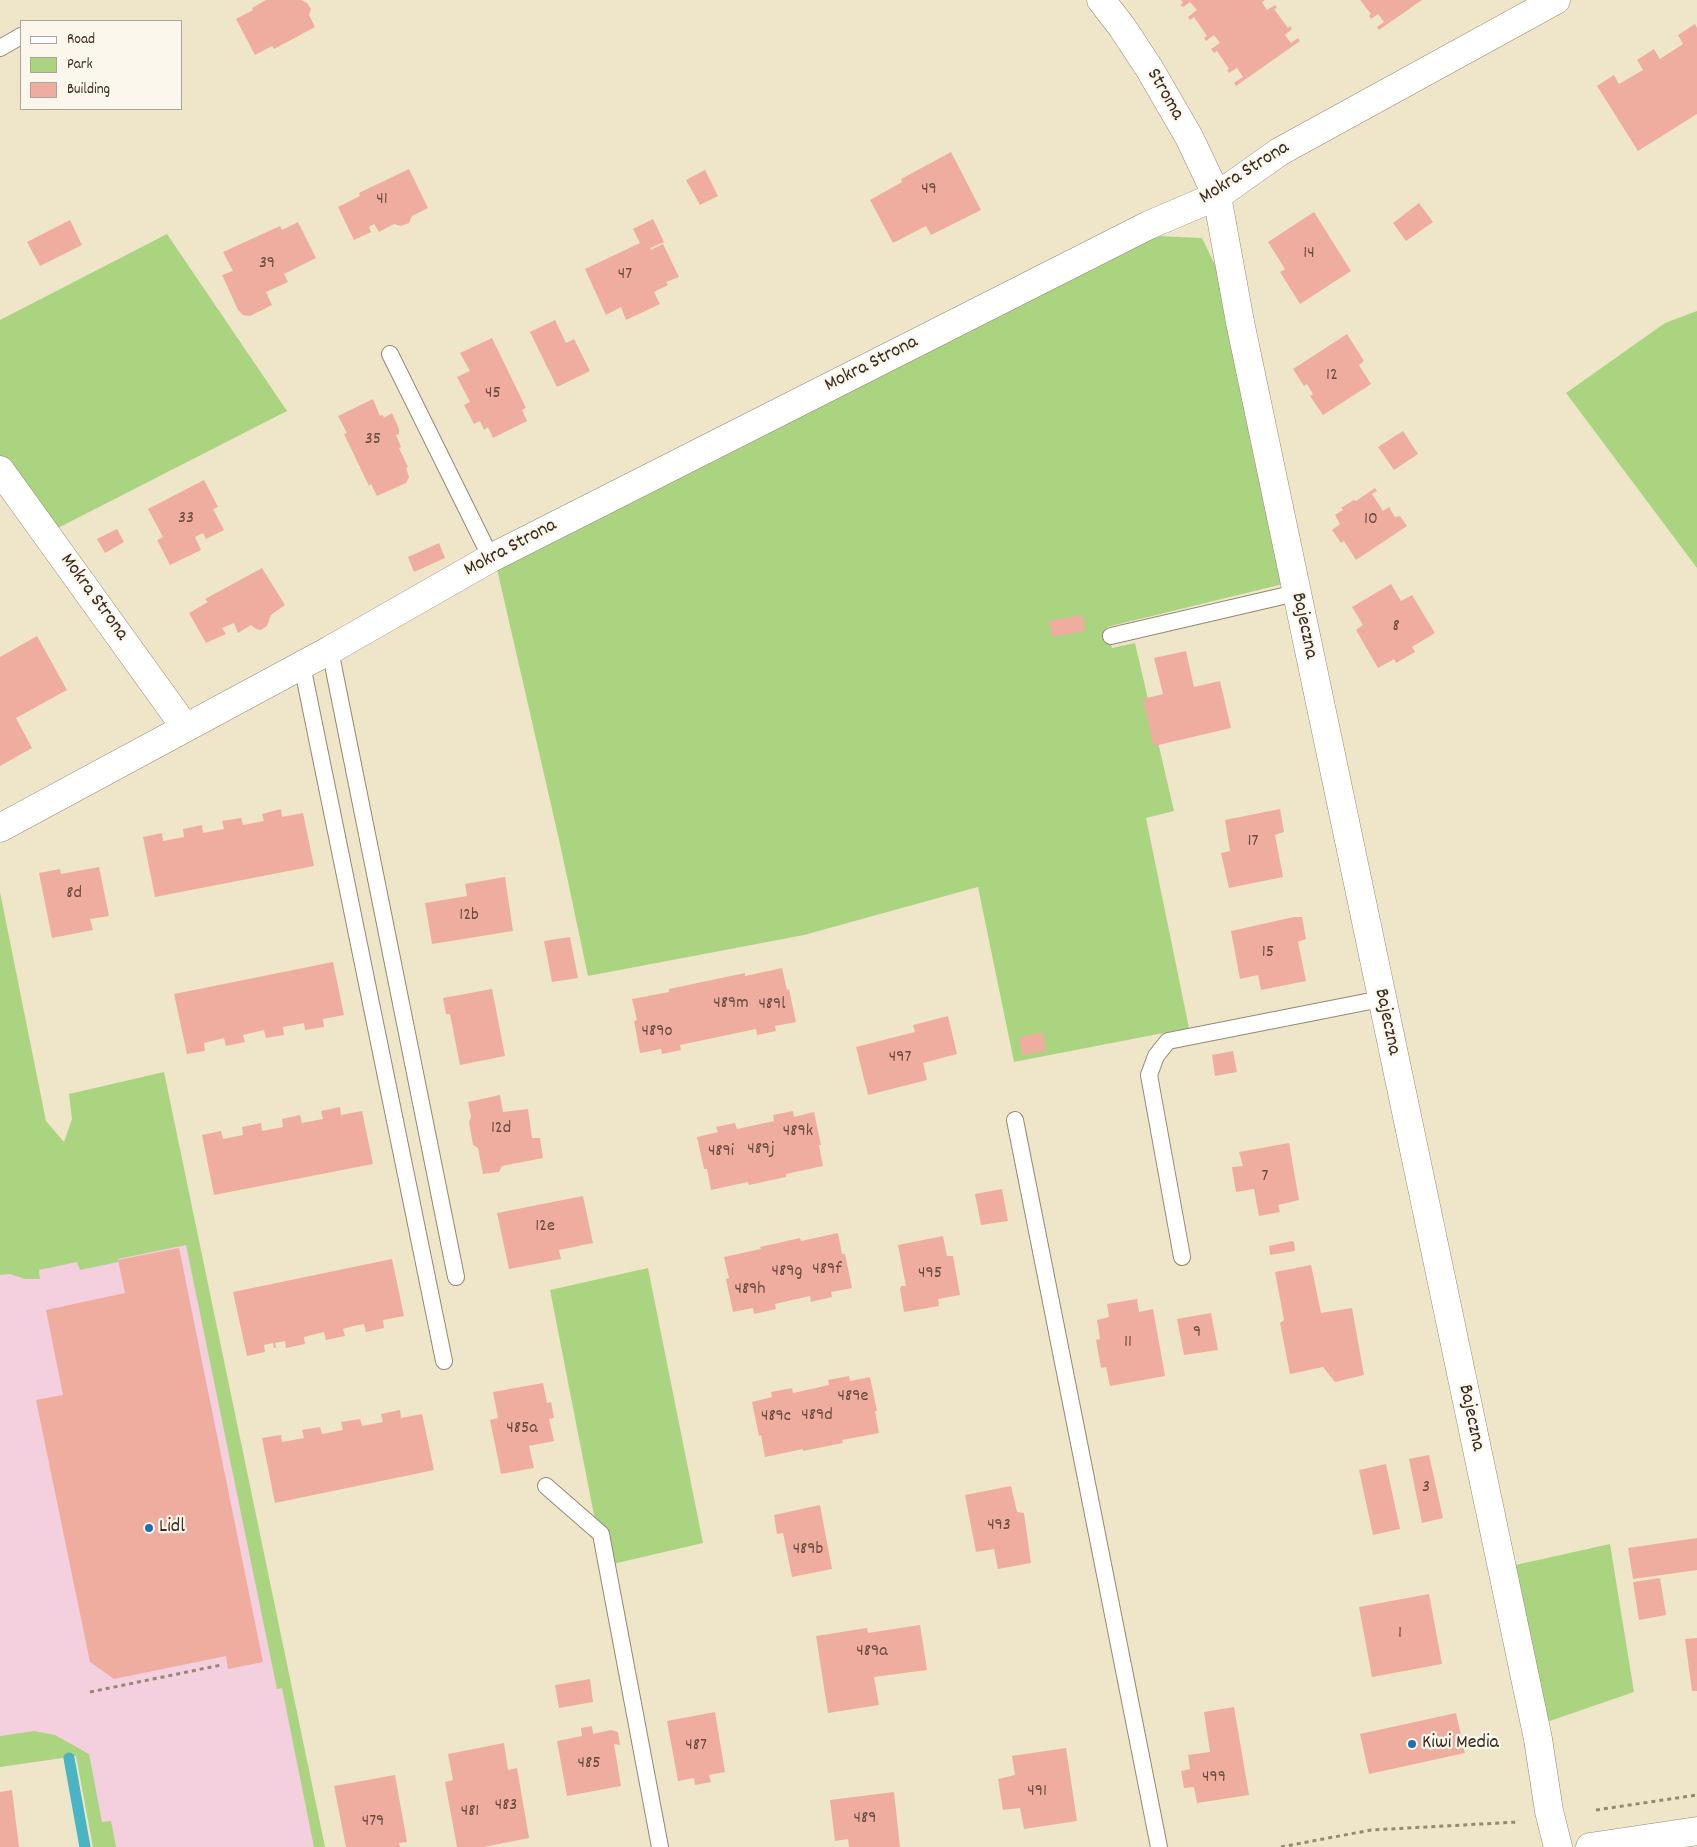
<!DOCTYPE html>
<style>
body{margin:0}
#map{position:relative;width:1697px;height:1847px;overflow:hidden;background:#efe6c9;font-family:Dekko,sans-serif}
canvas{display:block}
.legend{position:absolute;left:20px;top:20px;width:162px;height:90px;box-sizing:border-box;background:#fbf7ec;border:1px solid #aea59a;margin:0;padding:6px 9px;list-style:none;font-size:15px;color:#3b2a1e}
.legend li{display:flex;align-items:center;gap:10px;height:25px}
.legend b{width:25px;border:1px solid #aea59a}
</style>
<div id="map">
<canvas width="1697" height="1847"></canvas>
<ul class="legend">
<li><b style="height:6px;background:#fff"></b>Road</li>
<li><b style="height:14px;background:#abd480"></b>Park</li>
<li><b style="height:14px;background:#efada0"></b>Building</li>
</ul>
</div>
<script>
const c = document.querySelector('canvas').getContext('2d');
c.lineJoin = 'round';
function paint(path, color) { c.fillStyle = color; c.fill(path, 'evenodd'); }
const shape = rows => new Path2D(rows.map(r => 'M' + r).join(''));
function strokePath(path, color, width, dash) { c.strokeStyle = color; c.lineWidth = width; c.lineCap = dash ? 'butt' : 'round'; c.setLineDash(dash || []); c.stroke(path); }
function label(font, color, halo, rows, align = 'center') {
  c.font = font + ' Dekko,sans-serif'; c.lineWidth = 4.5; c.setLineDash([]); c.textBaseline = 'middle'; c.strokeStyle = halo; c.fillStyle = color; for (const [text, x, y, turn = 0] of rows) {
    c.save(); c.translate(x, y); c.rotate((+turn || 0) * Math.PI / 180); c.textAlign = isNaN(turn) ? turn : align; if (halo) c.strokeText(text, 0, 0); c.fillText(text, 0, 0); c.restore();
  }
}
const built = shape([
 [189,1195,263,1553,325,1847,93,1847,76,1756,0,1767,0,1258]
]);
const green = shape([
 [167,234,287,411,54,530,0,458,0,320],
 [1157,236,1202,238,1215,265,1283,584,1107,627,1112,648,1135,643,1174,811,1146,818,1189,1028,1014,1062,978,887,804,935,588,976,560,844,497,569],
 [1697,311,1697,568,1566,393,1665,323],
 [0,892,46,1121,64,1142,72,1119,69,1094,164,1072,325,1847,314,1847,282,1688,277,1689,186,1245,118,1259,118,1262,80,1270,77,1262,39,1270,40,1279,25,1279,10,1274,0,1275],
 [648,1268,703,1543,604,1566,550,1290],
 [1610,1544,1634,1692,1544,1723,1511,1566],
 [34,1731,55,1735,89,1754,102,1822,111,1821,116,1847,93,1847,76,1756,0,1767,0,1736]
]);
const stream = shape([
 [69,1758,85,1847]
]);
const building = shape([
 [266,0,301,0,307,3,311,9,309,15,315,27,274,49,272,46,255,55,236,19,253,10,252,8],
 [1181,0,1265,0,1262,2,1267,10,1275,5,1277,8,1274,9,1288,28,1290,26,1292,29,1285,35,1291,43,1298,38,1300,41,1236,86,1234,83,1243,77,1237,68,1229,73,1227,70,1229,69,1217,51,1214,53,1211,49,1220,43,1214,35,1206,41,1204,38,1207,36,1194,17,1190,20,1188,17,1197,10,1190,2,1183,7,1180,5,1183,3],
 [1360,0,1422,0,1379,30,1377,27,1384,22,1378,14,1371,19,1369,16,1371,14],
 [1695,24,1697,28,1697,114,1638,151,1597,86,1614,75,1619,84,1643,70,1637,60,1654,49,1660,59,1683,44,1678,35],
 [951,152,981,210,931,235,926,226,893,243,870,200,902,182,901,179],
 [409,169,428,208,412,216,409,223,401,226,394,224,379,232,374,224,369,227,371,232,354,240,338,207,360,196,359,193],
 [705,170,718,196,700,205,686,180],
 [1419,203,1433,222,1406,241,1393,223],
 [1314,212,1351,271,1300,304,1280,272,1285,269,1268,242],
 [653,219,664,242,650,248,651,250,663,244,679,277,666,282,668,285,654,292,660,304,626,320,621,307,606,315,585,269,640,243,633,229],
 [70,220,82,245,40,266,27,242],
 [298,222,316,258,284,274,288,282,266,292,272,305,250,316,243,315,238,310,222,275,233,271,223,252,280,226,282,230],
 [555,320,566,343,574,339,590,371,557,387,530,332],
 [1347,334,1364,361,1359,365,1371,384,1323,415,1310,396,1313,394,1307,384,1304,386,1293,369],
 [492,338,526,408,522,410,527,421,493,438,488,427,484,430,480,421,474,424,464,405,470,402,457,377,470,371,460,353],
 [373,399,380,416,383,415,384,418,392,413,399,429,399,434,396,435,401,447,399,448,408,467,406,468,409,477,406,483,377,496,371,484,369,486,344,434,347,433,338,416],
 [1403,431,1418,454,1394,470,1378,447],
 [204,480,218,507,213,509,224,530,206,539,203,533,195,537,201,550,170,565,157,540,163,537,148,509],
 [1375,488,1377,491,1372,494,1383,511,1389,507,1395,517,1400,516,1407,526,1356,560,1344,541,1341,543,1332,530,1340,524,1335,515,1343,510,1341,508,1354,500,1356,501],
 [117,529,124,542,105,553,97,539],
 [439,543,445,558,414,572,408,557],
 [262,568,285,605,271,615,267,626,261,630,256,629,251,625,238,633,234,623,222,628,226,634,206,643,189,613,208,602,205,599],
 [1391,584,1401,601,1412,595,1435,633,1412,647,1415,652,1396,663,1394,659,1378,668,1356,630,1363,625,1352,607],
 [1082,615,1085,631,1052,637,1049,621],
 [37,636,67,690,16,718,32,748,0,766,0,657],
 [1186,651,1194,687,1220,681,1231,728,1154,746,1143,699,1163,694,1154,658],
 [281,809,282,817,303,813,314,866,155,897,143,837,162,833,163,841,184,837,183,829,202,825,203,833,224,829,222,821,241,818,243,825,264,821,262,814],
 [1280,809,1284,832,1275,835,1283,877,1229,888,1221,853,1230,851,1225,820],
 [99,867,109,916,90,919,93,930,52,938,39,873,60,869,61,874],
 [505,877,513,931,432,944,425,903,467,896,465,884],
 [1294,917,1302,917,1306,939,1298,942,1306,981,1261,990,1258,975,1240,979,1231,931],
 [570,937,578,978,552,982,544,941],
 [333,962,344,1015,323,1019,324,1027,305,1030,304,1023,283,1027,284,1035,266,1038,264,1030,243,1035,245,1042,226,1046,224,1038,204,1043,205,1051,187,1054,174,994],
 [782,968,787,990,789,989,796,1022,775,1026,776,1031,757,1035,756,1029,680,1045,681,1050,662,1054,661,1049,640,1053,634,1021,637,1020,632,999,669,992,669,989,745,973,745,976],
 [492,989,505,1056,460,1065,450,1014,446,1014,443,998],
 [948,1016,957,1054,923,1063,927,1080,868,1095,856,1047,915,1032,913,1025],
 [1043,1033,1046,1051,1022,1055,1019,1037],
 [1233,1051,1237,1072,1215,1076,1212,1055],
 [500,1095,503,1112,528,1109,532,1138,540,1138,543,1158,502,1166,499,1172,483,1174,478,1148,473,1145,469,1122,471,1117,468,1102],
 [340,1107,341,1115,362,1111,373,1164,214,1195,202,1135,221,1131,223,1139,243,1135,242,1127,261,1123,262,1131,273,1129,283,1127,282,1119,300,1115,302,1123,323,1119,321,1111],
 [793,1111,794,1117,814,1112,821,1145,819,1145,823,1166,786,1174,786,1177,749,1185,748,1182,711,1190,707,1169,704,1169,697,1137,718,1132,716,1127,735,1123,737,1129,774,1121,773,1115],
 [1289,1143,1299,1200,1278,1205,1280,1212,1259,1216,1254,1189,1236,1192,1232,1167,1243,1166,1239,1152],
 [1002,1189,1008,1221,981,1225,975,1194],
 [583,1196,593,1243,559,1250,561,1259,509,1269,497,1213],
 [838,1233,842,1254,845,1254,852,1288,831,1292,832,1297,811,1302,810,1296,775,1304,776,1309,754,1314,753,1308,733,1312,726,1279,729,1278,724,1257,761,1249,760,1247,800,1238,801,1241],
 [943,1236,947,1256,953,1256,960,1295,938,1299,939,1306,904,1312,900,1289,901,1286,906,1286,898,1245],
 [1292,1241,1294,1242,1295,1251,1270,1255,1269,1246],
 [179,1248,263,1662,228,1669,226,1656,114,1679,90,1662,36,1400,63,1395,46,1310,125,1293,118,1260],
 [392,1259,404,1316,383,1320,384,1328,366,1332,364,1324,353,1326,343,1329,345,1336,326,1340,324,1332,304,1337,305,1344,286,1348,285,1341,275,1343,276,1348,274,1348,273,1343,264,1345,265,1352,247,1356,233,1292],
 [1311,1265,1321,1313,1352,1308,1364,1375,1335,1382,1323,1367,1290,1374,1280,1323,1284,1320,1275,1272],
 [1137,1299,1139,1312,1153,1309,1165,1376,1110,1386,1106,1367,1101,1368,1096,1340,1100,1339,1097,1320,1109,1317,1107,1304],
 [1211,1313,1218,1350,1184,1355,1177,1319],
 [849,1376,850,1381,870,1377,877,1411,875,1411,879,1433,842,1440,843,1443,803,1451,803,1449,765,1457,761,1435,759,1436,752,1402,772,1397,771,1392,792,1388,793,1393,829,1385,828,1380],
 [543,1383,547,1403,551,1402,554,1418,549,1419,554,1441,529,1446,534,1468,501,1474,490,1420,498,1418,493,1392],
 [400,1410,401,1418,422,1414,434,1470,275,1503,262,1438,281,1435,282,1442,304,1438,302,1430,320,1427,322,1434,343,1430,341,1422,360,1419,362,1426,383,1422,381,1414],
 [1429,1455,1443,1518,1422,1523,1409,1459],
 [1386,1464,1400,1529,1373,1535,1359,1470],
 [1011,1486,1017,1512,1024,1513,1031,1563,998,1569,994,1549,976,1552,965,1495],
 [820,1505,832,1569,792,1577,783,1533,777,1534,774,1515],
 [1697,1538,1697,1570,1633,1579,1628,1548],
 [1660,1578,1666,1615,1639,1620,1633,1582],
 [1429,1594,1442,1664,1372,1677,1359,1607],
 [920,1625,927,1670,874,1677,879,1705,828,1713,816,1636,867,1628,868,1633],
 [1697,1638,1697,1691,1692,1691,1685,1639],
 [590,1679,593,1702,559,1708,555,1685],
 [1234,1707,1249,1795,1197,1803,1194,1787,1184,1788,1181,1771,1190,1769,1188,1755,1210,1752,1204,1712],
 [715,1712,725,1772,709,1775,711,1782,695,1785,694,1778,678,1781,667,1721],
 [1456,1713,1465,1753,1369,1774,1360,1734],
 [592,1726,593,1734,611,1730,618,1732,620,1745,614,1744,621,1786,567,1796,557,1741,582,1736,581,1728],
 [504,1743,508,1770,517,1768,529,1838,484,1847,457,1847,445,1782,453,1780,448,1754],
 [1066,1748,1077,1821,1024,1829,1020,1808,1003,1810,998,1779,1015,1775,1012,1756],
 [395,1775,407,1842,399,1843,400,1847,346,1847,334,1786],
 [12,1790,19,1847,0,1847,0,1792],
 [894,1792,900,1847,849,1847,848,1839,835,1841,830,1800]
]);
const path = shape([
 [90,1692,221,1665],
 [1596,1810,1697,1795],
 [1281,1847,1371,1830,1518,1822]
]);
const lane = shape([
 [0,48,21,36],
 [390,354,491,558],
 [1111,636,1296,593],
 [330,650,456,1277],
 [302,665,444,1361],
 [1015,1120,1159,1847],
 [1182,1257,1149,1075,1156,1056,1168,1041,1381,999],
 [546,1486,601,1534,660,1847]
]);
const street = shape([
 [1101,0,1122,27,1149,68,1189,137,1217,196,1240,322,1538,1739,1549,1811,1558,1847],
 [0,470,185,727],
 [0,828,330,650,491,558,1149,225,1217,196,1279,152,1556,0]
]);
const secondary = shape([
 [1590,1847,1697,1831]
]);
const markers = [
 [149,1528,5,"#1f6fb2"],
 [1412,1744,5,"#1f6fb2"]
];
const numberNames = [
 ["49",929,191],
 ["41",382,201],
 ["14",1309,255],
 ["39",267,265],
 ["47",625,276],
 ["12",1332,377],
 ["45",493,395],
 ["35",373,441],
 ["33",186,520],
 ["10",1371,521],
 ["8",1396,628],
 ["17",1253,843],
 ["8d",74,895],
 ["12b",469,917],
 ["15",1268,954],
 ["489m",731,1005],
 ["489l",772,1006],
 ["489o",657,1033],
 ["497",900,1059],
 ["12d",501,1130],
 ["489k",798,1133],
 ["489j",761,1151],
 ["489i",721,1153],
 ["7",1265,1178],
 ["12e",545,1228],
 ["489f",827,1271],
 ["489g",787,1273],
 ["495",930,1275],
 ["489h",750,1291],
 ["9",1197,1334],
 ["11",1128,1344],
 ["489e",853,1398],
 ["489d",817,1417],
 ["489c",776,1418],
 ["485a",522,1430],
 ["3",1426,1489],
 ["493",999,1527],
 ["489b",808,1551],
 ["1",1400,1635],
 ["489a",872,1653],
 ["487",696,1747],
 ["485",589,1765],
 ["499",1214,1779],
 ["491",1037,1793],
 ["483",506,1807],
 ["481",470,1813],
 ["489",865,1820],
 ["479",373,1823]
];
const streetNames = [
 ["Stroma",1164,95,60],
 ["Mokra Strona",1245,174,-32],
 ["Mokra Strona",872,365,-27],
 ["Mokra Strona",511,549,-28],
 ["Mokra Strona",93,598,54],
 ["Bajeczna",1303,626,78],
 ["Bajeczna",1386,1022,78],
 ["Bajeczna",1470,1418,78]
];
const poiNames = [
 ["Lidl",159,1528],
 ["Kiwi Media",1422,1744]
];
paint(built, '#f4cfdd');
paint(green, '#abd480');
strokePath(stream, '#48b4c4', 11);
paint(building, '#efada0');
strokePath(lane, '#958874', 18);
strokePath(street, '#958874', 29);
strokePath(secondary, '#958874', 29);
strokePath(path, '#958874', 3, [4, 4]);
strokePath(lane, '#fff', 16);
strokePath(street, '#fff', 28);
strokePath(secondary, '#fff', 28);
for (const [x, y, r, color] of markers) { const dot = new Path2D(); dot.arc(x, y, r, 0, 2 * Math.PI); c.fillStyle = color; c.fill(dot); strokePath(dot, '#fbf7ec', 2); }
label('18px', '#684b3e', null, numberNames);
label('20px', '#3b2a1e', '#fbf7ec', streetNames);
label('20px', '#3b2a1e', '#fbf7ec', poiNames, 'left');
</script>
